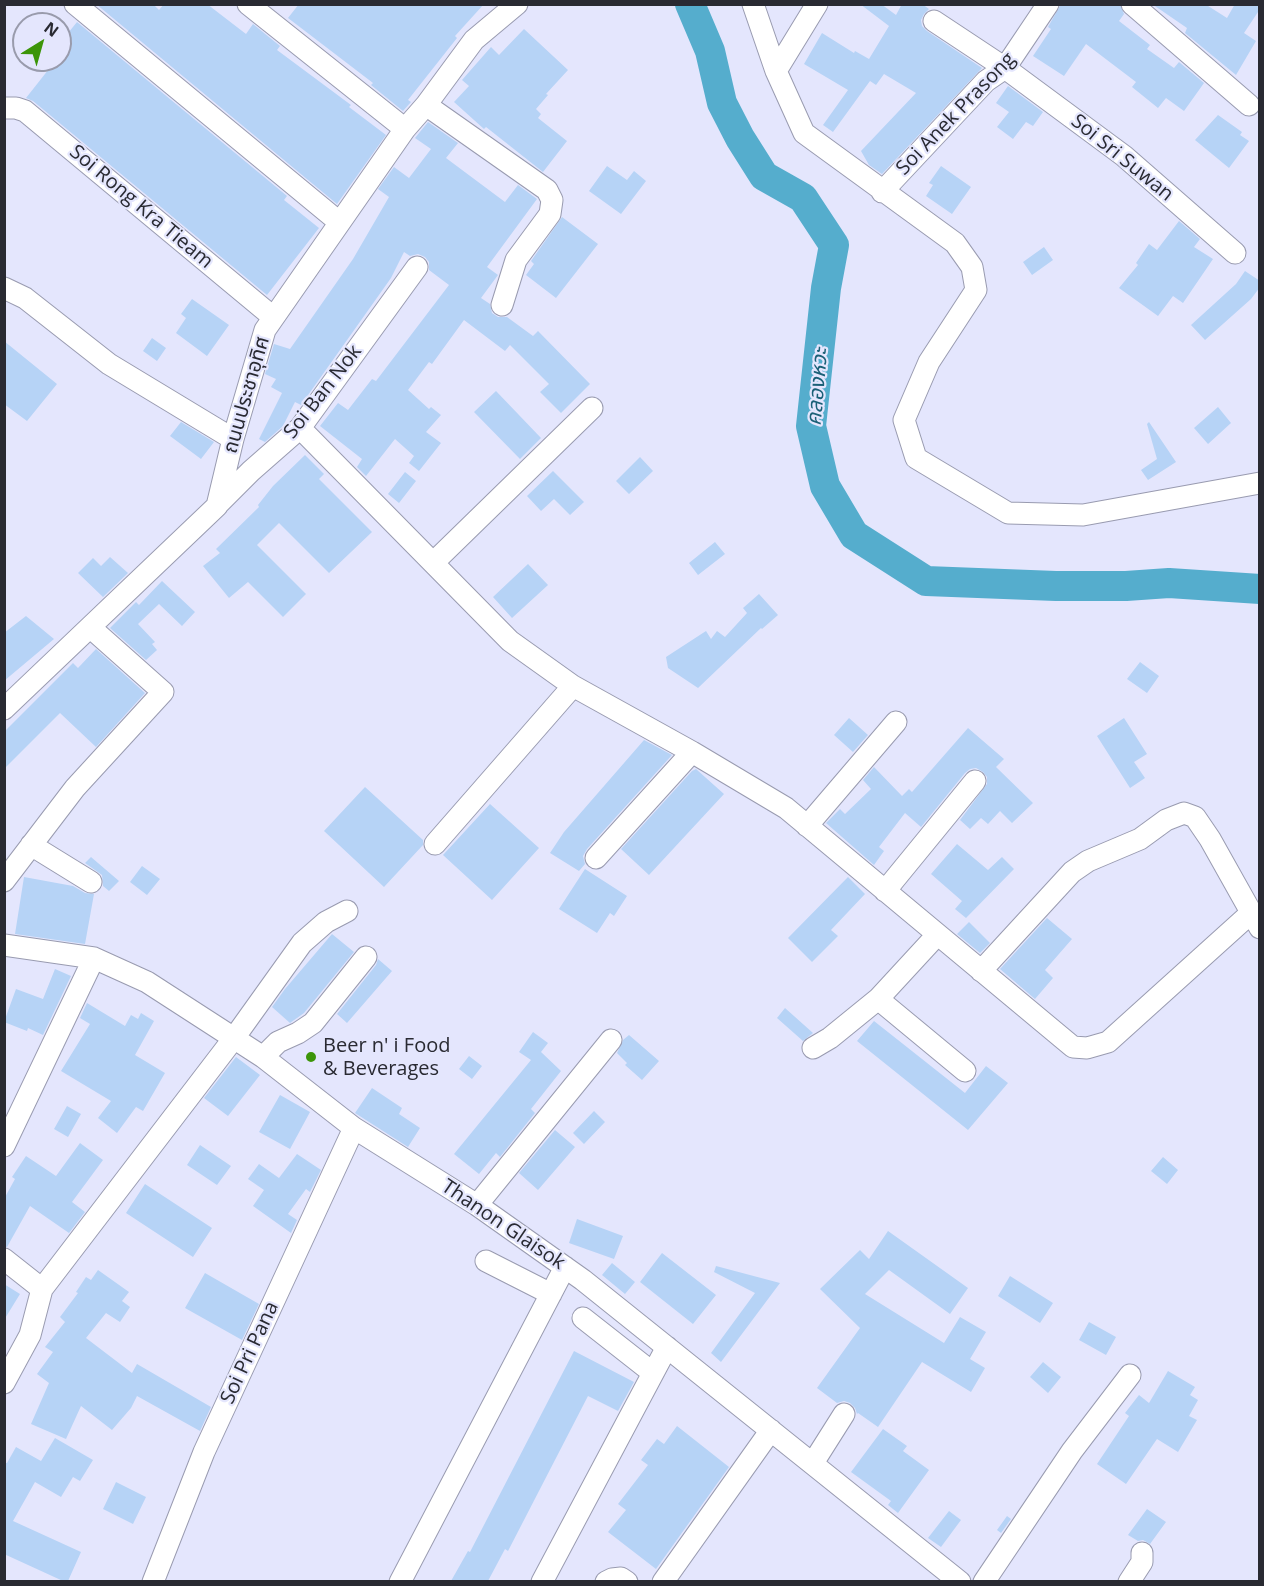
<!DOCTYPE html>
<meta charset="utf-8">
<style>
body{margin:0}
#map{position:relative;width:1264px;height:1586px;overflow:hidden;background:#e4e6fd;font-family:"Open Sans",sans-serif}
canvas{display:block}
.frame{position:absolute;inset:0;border:6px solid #292a32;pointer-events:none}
.north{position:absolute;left:12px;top:12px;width:60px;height:60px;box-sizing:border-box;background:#e4e6fd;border:2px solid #999bac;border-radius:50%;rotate:37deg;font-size:16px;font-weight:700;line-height:24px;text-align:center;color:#292a32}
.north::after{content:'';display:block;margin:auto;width:21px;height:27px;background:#3c9509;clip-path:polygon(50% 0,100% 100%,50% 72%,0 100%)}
</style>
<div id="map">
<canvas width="1264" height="1586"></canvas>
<div class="frame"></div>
<div class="north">N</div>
</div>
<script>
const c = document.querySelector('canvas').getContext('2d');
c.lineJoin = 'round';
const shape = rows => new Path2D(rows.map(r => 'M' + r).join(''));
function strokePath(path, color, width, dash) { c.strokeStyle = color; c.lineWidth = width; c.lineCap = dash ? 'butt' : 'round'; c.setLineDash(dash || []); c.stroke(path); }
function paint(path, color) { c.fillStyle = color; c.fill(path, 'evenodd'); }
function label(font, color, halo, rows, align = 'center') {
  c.font = font + ' "Open Sans","Noto Sans Thai",sans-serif'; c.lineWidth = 4.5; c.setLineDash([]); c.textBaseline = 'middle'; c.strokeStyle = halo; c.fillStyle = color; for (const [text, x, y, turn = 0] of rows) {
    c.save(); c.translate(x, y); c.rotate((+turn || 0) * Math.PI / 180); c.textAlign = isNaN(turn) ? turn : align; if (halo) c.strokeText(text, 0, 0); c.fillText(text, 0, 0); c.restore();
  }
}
const river = shape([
 [690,4,710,51,722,103,740,138,764,176,803,198,834,245,826,288,811,426,825,486,854,535,926,581,1056,586,1126,586,1169,583,1260,589]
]);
const building = shape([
 [96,4,153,4,159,10,164,4,207,4,246,34,253,24,280,46,277,50,351,105,349,107,386,135,337,204],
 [299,4,484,4,455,36,457,38,408,100,411,102,403,111,371,85,373,83,288,18],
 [860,4,881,4,896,15,902,4,922,4,929,9,924,14,921,20,922,26,927,31,982,68,882,174,869,165,861,151,916,93,884,74,876,85,870,81,833,132,823,125,848,90,804,64,822,33,854,53,855,51,869,59,889,26],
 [1061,4,1120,4,1124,14,1119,21,1150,45,1147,49,1174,68,1179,62,1204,83,1184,111,1166,98,1158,108,1132,87,1136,82,1086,44,1064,76,1033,56,1051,29,1048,27],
 [1152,4,1205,4,1227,18,1235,4,1260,4,1260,9,1244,33,1256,41,1236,75,1185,33,1187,28],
 [77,22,287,196,284,200,319,228,267,295,33,101,26,98,56,60,60,60,60,43],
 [524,29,568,70,546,94,548,95,536,109,541,114,538,118,567,141,543,172,486,127,484,129,454,102,469,86,462,80,491,47,499,55],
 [1008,86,1043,112,1033,126,1026,122,1013,139,997,127,1009,112,996,103],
 [1218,115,1242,132,1240,135,1249,141,1229,168,1195,140],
 [428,122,458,143,446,158,505,202,518,185,537,199,487,267,498,275,481,298,490,304,492,313,498,317,507,317,533,336,538,331,590,384,561,413,540,392,549,384,510,345,505,351,464,320,432,364,429,362,408,390,429,409,431,407,441,415,426,432,441,443,419,471,409,463,414,456,395,439,366,476,357,467,362,459,320,426,338,403,348,410,372,379,376,381,449,285,429,270,429,262,425,257,418,254,410,256,404,252,391,278,301,405,295,402,283,426,265,442,259,439,282,393,271,387,276,379,265,374,274,344,290,349,353,259,389,197,378,189,394,167,409,178,431,149,415,138],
 [607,166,627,180,634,171,646,181,621,214,589,191],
 [941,166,971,187,952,214,926,196,933,185,929,183],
 [562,217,598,244,556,298,526,275,534,264,531,261],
 [1179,221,1200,239,1194,247,1213,259,1183,303,1173,296,1158,316,1119,288,1138,265,1136,263,1149,244,1157,250],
 [1044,247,1053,260,1032,275,1023,262],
 [1245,271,1260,281,1260,287,1251,299,1205,340,1191,325,1236,284],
 [192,299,229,325,207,356,176,333,186,318,181,314],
 [152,338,166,348,157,361,143,351],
 [4,341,57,384,27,421,4,404],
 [496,391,541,438,520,459,474,412],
 [1218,407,1231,423,1208,444,1194,428],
 [181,422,214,442,201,459,170,436],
 [1149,422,1176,462,1148,480,1141,470,1157,459,1147,424],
 [305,455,324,474,319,479,372,532,329,573,279,523,257,545,306,594,283,617,248,582,229,598,203,566,220,553,216,549,259,507,258,505,273,486],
 [640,457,653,471,629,494,616,481],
 [553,471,584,502,570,515,554,499,541,511,527,496],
 [405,472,416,481,399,503,388,494],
 [715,542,725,554,698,575,689,563],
 [110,557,128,573,103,597,78,573,93,558,101,566],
 [528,564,548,585,512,618,493,597],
 [162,581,195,612,182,626,159,604,138,624,155,642,152,644,157,650,146,660,110,628,136,602,139,605],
 [759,594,778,615,762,629,761,628,698,688,668,668,666,657,706,631,711,639,717,631,725,637,747,613,743,608],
 [26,616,54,639,4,681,4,633],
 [96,649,145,693,96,747,60,713,4,769,4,732,73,663,78,668],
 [1140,662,1159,676,1147,693,1127,679],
 [849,718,868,735,853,752,834,735],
 [1124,718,1147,754,1134,762,1145,778,1130,788,1097,736],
 [968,728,1004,759,996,767,1033,803,1012,823,1000,811,988,824,981,818,970,829,960,820,987,784,987,777,983,772,976,768,970,769,965,773,921,827,905,813,879,847,884,851,874,865,826,823,840,809,845,814,871,789,863,780,874,767,902,796,909,789,912,792],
 [644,740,672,755,587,849,583,856,585,864,579,871,550,853,564,832],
 [696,769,724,794,649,875,621,849,692,771],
 [365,787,423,840,423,845,384,887,324,831],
 [490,804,539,848,492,900,443,855],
 [957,844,988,870,1002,857,1014,869,966,918,955,909,962,901,931,874],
 [91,857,119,881,109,891,103,886,102,875,85,863],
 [142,866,160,879,147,895,130,882],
 [585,869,627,896,614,916,610,913,597,933,559,909],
 [24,877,73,886,85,893,94,894,85,944,15,934],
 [848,877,865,894,831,930,838,936,812,962,788,938],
 [1047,918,1072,939,1045,970,1053,978,1035,999,1000,969],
 [969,922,990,943,980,953,957,934],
 [332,934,354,952,304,1013,290,1023,272,1007,285,989],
 [378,959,392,971,347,1023,337,1014,376,965],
 [55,969,71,976,43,1035,28,1028,27,1031,4,1022,16,989,43,999],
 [87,1003,125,1026,131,1015,138,1019,141,1013,154,1021,135,1055,165,1073,143,1111,136,1107,117,1133,98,1118,111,1101,61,1071,90,1024,80,1018],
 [785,1008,813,1033,803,1041,777,1018],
 [874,1021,965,1093,986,1066,1008,1083,968,1130,857,1041],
 [533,1032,548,1043,541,1052,561,1071,531,1109,535,1113,500,1157,496,1153,479,1174,454,1154,531,1060,519,1052],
 [629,1035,659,1061,642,1080,625,1065,627,1063,617,1053,623,1040],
 [469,1056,482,1066,472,1079,459,1069],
 [236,1057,260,1075,228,1116,204,1098],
 [372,1088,402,1108,399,1114,420,1128,408,1147,355,1113],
 [280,1095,310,1112,290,1149,259,1132],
 [67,1106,81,1114,68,1137,54,1129],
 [594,1111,605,1122,584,1144,573,1133],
 [555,1130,575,1147,538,1190,519,1173],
 [80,1143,103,1160,72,1202,85,1212,69,1233,30,1206,7,1247,4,1246,4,1199,15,1179,12,1177,26,1156,56,1176],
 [200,1145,231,1166,217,1185,187,1165],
 [297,1154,321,1170,310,1192,306,1189,288,1214,297,1220,291,1233,253,1206,264,1190,248,1179,259,1164,279,1178],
 [1163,1157,1178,1170,1167,1184,1151,1171],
 [145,1184,212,1228,193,1257,126,1213],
 [577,1219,623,1236,614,1259,569,1243],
 [888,1231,968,1288,950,1314,889,1270,865,1294,944,1343,960,1317,986,1332,970,1359,985,1368,971,1392,922,1362,878,1427,858,1413,857,1414,855,1408,850,1403,844,1401,837,1403,817,1388,860,1328,820,1289,860,1250,869,1259],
 [662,1253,716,1295,693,1324,640,1282],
 [612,1263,635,1282,625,1294,602,1275],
 [716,1266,780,1283,721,1362,711,1353,755,1293,714,1272],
 [98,1270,129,1292,122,1301,130,1307,120,1322,106,1313,86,1338,132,1373,137,1364,211,1407,200,1431,137,1396,131,1408,112,1430,81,1406,66,1439,31,1424,49,1383,37,1374,53,1352,45,1347,65,1322,60,1317,78,1293,76,1292,86,1277,91,1280],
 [205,1273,259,1304,242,1340,185,1308],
 [1010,1276,1053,1303,1040,1323,998,1296],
 [4,1284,20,1294,4,1320],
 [1089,1322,1116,1337,1106,1355,1079,1340],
 [574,1351,634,1382,618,1411,588,1396,508,1551,505,1549,488,1581,451,1581,468,1551,470,1552],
 [1043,1362,1061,1377,1048,1393,1030,1377],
 [1168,1371,1195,1387,1190,1395,1198,1400,1189,1416,1197,1420,1178,1452,1157,1439,1126,1484,1097,1464,1129,1416,1125,1413,1139,1395,1149,1403],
 [677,1426,729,1467,656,1569,608,1532,626,1510,618,1504,648,1465,641,1460,657,1439,664,1444],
 [883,1429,907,1446,903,1451,929,1470,898,1513,888,1505,891,1501,851,1472],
 [55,1438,93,1460,80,1481,73,1477,61,1497,35,1482,13,1521,81,1552,68,1581,63,1581,4,1554,4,1463,7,1463,16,1447,41,1461],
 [116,1482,146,1497,133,1524,103,1509],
 [1147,1509,1166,1522,1150,1544,1143,1540,1138,1541,1128,1535],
 [949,1511,961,1520,941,1547,928,1538],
 [1007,1516,1011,1519,1001,1533,997,1530]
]);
const minor = shape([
 [75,4,339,222],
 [248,4,405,129],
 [753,4,776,71,804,133,955,243,972,267,976,290,929,362,904,420,916,458,1008,513,1083,515,1260,483],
 [1132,4,1249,105],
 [934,21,1005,68,1124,156,1235,253],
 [776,71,817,4],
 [426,105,547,190,552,200,550,214,516,260,502,305],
 [4,108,16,108,25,111,273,317],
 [882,192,986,81,1005,68,1048,4],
 [4,288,25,298,109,364,233,439],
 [300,428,510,641,573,686,692,752,786,808,1073,1047,1087,1048,1108,1042,1251,913],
 [217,505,251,471,300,428,417,267],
 [434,562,592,408],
 [4,709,217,506,233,439,265,330,405,129,426,105,474,40,517,4],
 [807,826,896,722],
 [435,844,573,686],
 [31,845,91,882],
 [596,858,692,752],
 [4,881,75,788,163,692,91,628],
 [885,891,975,781],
 [4,945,94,958,147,982,263,1057,354,1128,477,1205,583,1280,960,1582],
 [981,971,1072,872,1088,861,1140,839,1166,820,1184,813,1195,817,1210,839,1260,928],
 [878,999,965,1071],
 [813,1048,830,1038,878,999,937,935],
 [263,1057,278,1042,298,1033,313,1023,366,957],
 [4,1146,94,958],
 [477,1205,611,1040],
 [4,1259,42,1289],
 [486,1261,551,1294],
 [583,1318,653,1373],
 [4,1383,30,1335,42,1289,234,1038,302,943,326,922,347,911],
 [813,1463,844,1414],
 [153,1582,204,1452,354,1128],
 [400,1582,565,1267],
 [542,1582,667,1347],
 [606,1582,612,1579,621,1578,627,1582],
 [663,1582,771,1430],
 [984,1582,1072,1451,1130,1375],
 [1129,1582,1142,1562,1142,1553]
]);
const markers = [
 [311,1057,6,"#3c9509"]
];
const streetNames = [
 ["Soi Anek Prasong",956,114,-46],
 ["Soi Sri Suwan",1122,158,39],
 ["Soi Rong Kra Tieam",141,207,40],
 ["Soi Ban Nok",323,392,-52],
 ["ถนนประชาอุทิศ",247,395,-74],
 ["Thanon Glaisok",503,1225,34],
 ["Soi Pri Pana",250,1353,-65]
];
const poiNames = [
 ["Beer n' i Food",323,1046],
 ["& Beverages",323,1069]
];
const waterNames = [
 ["คลองหวะ",818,387,-85]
];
strokePath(river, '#55adcd', 30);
paint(building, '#b6d3f6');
strokePath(minor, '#999bb0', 23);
strokePath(minor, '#fff', 21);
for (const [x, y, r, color] of markers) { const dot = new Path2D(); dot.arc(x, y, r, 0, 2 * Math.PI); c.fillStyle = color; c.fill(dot); strokePath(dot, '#e4e6fd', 2); }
label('20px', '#292a32', '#e4e6fd', streetNames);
label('20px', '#292a32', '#e4e6fd', poiNames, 'left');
label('italic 21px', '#1b6077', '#e4e6fd', waterNames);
</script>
